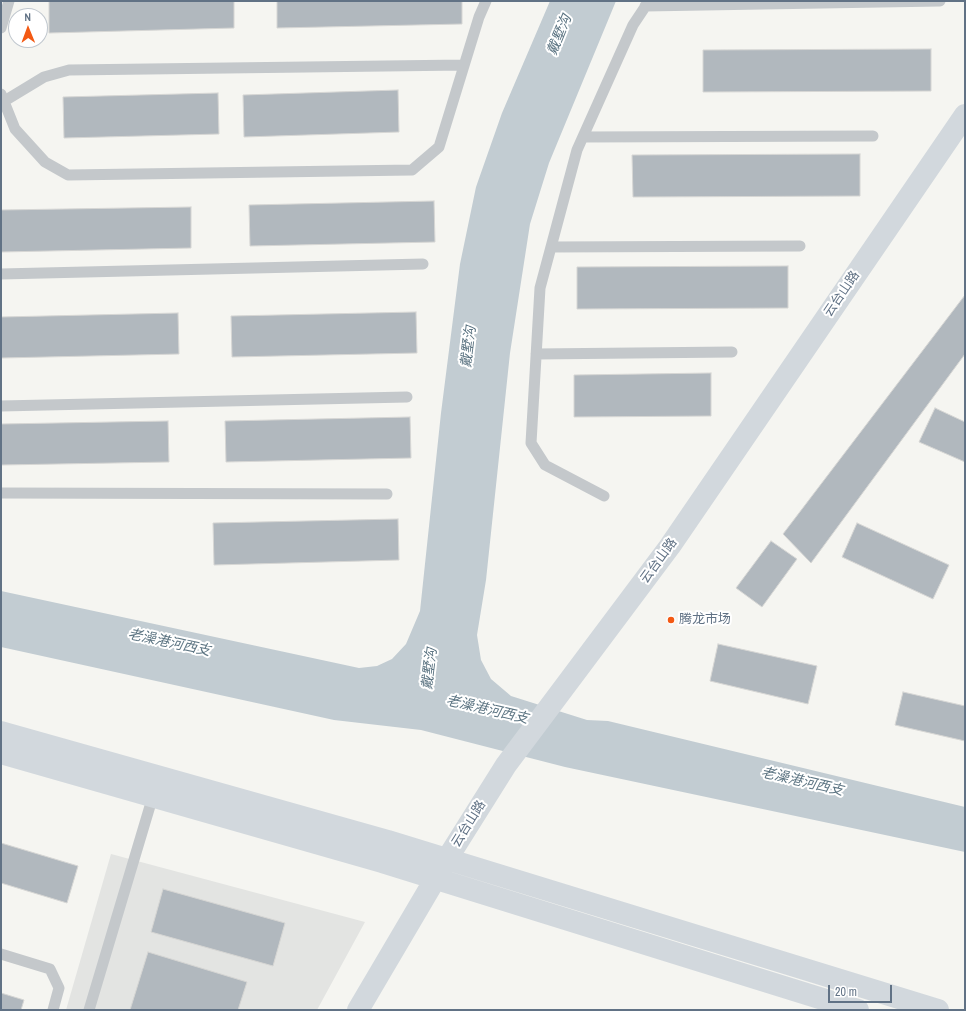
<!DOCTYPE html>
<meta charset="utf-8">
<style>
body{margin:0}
#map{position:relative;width:966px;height:1011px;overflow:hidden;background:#f5f5f1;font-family:"Archivo Narrow",sans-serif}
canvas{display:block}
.frame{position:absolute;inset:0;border:2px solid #617285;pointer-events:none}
.north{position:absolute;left:8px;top:8px;width:40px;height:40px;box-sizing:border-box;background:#fff;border:1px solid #c0c7ce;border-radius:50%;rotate:359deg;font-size:11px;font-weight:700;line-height:16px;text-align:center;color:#617285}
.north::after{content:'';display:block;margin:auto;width:14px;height:18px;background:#f35913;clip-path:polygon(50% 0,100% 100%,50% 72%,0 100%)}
.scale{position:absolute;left:828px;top:985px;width:64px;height:18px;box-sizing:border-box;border:2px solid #617285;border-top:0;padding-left:5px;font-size:12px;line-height:14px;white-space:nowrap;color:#617285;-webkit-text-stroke:3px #fff;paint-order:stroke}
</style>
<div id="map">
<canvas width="966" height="1011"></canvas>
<div class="frame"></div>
<div class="north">N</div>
<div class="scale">20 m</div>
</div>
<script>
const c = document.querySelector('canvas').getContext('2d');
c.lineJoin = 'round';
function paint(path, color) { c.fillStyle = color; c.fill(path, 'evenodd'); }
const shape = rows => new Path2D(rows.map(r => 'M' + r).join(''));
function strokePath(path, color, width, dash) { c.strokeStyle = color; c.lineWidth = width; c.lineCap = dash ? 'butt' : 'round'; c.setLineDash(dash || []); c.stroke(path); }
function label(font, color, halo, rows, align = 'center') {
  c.font = font + ' "Archivo Narrow","Noto Sans SC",sans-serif'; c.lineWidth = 4; c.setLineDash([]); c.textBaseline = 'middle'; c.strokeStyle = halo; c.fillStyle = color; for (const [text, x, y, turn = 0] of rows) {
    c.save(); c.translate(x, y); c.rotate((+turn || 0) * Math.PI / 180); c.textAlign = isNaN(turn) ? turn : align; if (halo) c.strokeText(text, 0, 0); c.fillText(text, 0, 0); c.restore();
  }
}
const built = shape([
 [111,854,365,922,317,1010,66,1010]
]);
const water = shape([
 [550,1,616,1,549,163,530,224,510,353,486,580,477,635,481,660,491,679,511,696,587,720,608,721,965,807,965,852,565,767,421,730,334,720,1,647,1,591,359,668,377,666,392,659,406,644,420,611,441,413,460,264,476,187,502,113]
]);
const building = shape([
 [49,1,234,1,234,28,49,33,49,1],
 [277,1,462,1,462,24,277,28,277,1],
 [931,49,931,91,703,92,703,50,931,49],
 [398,90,399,132,244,137,243,95,398,90],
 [218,93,219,134,64,138,63,97,218,93],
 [860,154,860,196,633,197,632,155,860,154],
 [434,201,435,242,250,246,249,205,434,201],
 [191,207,191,248,1,252,1,210,191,207],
 [788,266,788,308,577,309,577,267,788,266],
 [965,295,965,354,811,563,783,534,965,295],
 [416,312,417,353,232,357,231,316,416,312],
 [178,313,179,354,1,358,1,317,178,313],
 [711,373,711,416,574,417,574,375,711,373],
 [935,408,965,422,965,462,919,442,935,408],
 [410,417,411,458,226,462,225,421,410,417],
 [168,421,169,462,1,465,1,424,168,421],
 [398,519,399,560,214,565,213,523,398,519],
 [857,523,949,565,933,599,842,557,857,523],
 [771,541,797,559,762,607,736,588,771,541],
 [718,644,817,666,808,704,710,681,718,644],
 [903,692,965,706,965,741,895,725,903,692],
 [1,843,78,866,67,903,1,883,1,843],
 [163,889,285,923,273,966,151,932,163,889],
 [148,952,247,982,238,1010,130,1010,148,952],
 [1,993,24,1000,21,1010,1,1010,1,993]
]);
const lane = shape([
 [645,6,940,1],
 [1,28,9,1],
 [1,94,15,129,45,162,68,175,412,170,439,147,479,17,486,1],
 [1,103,44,77,69,70,464,65],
 [583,137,873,136],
 [551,247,800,246],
 [1,274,423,264],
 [536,354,732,352],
 [1,406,407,397],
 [1,493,387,494],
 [604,496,545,465,531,443,540,288,577,150,633,25,649,1],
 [1,954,50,969,59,988,53,1010],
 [89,1010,153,796]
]);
const secondary = shape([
 [1,732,388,841,938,1010],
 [1,753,382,862,858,1010],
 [358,1010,447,859,506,765,670,546,965,115]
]);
const markers = [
 [671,620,4,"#f35913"]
];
const streetNames = [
 ["云台山路",842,294,-56],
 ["云台山路",659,561,-54],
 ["云台山路",469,824,-58]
];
const poiNames = [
 ["腾龙市场",679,620]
];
const waterNames = [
 ["戴墅沟",560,35,-68],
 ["戴墅沟",469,347,-83],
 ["老澡港河西支",169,643,12],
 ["戴墅沟",430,669,-83],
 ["老澡港河西支",487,710,13],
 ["老澡港河西支",802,782,13]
];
paint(built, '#e3e4e2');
paint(water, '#c2ccd2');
paint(building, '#b1b8be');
strokePath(building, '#d6d6d4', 1);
strokePath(lane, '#c4c8cb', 11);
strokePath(secondary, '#d2d8dd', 22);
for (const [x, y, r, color] of markers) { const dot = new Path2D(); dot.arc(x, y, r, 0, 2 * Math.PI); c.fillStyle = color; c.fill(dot); strokePath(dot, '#fff', 1.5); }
label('13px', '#617285', '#fff', streetNames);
label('13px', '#617285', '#fff', poiNames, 'left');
label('italic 14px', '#5d7583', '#fff', waterNames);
</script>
